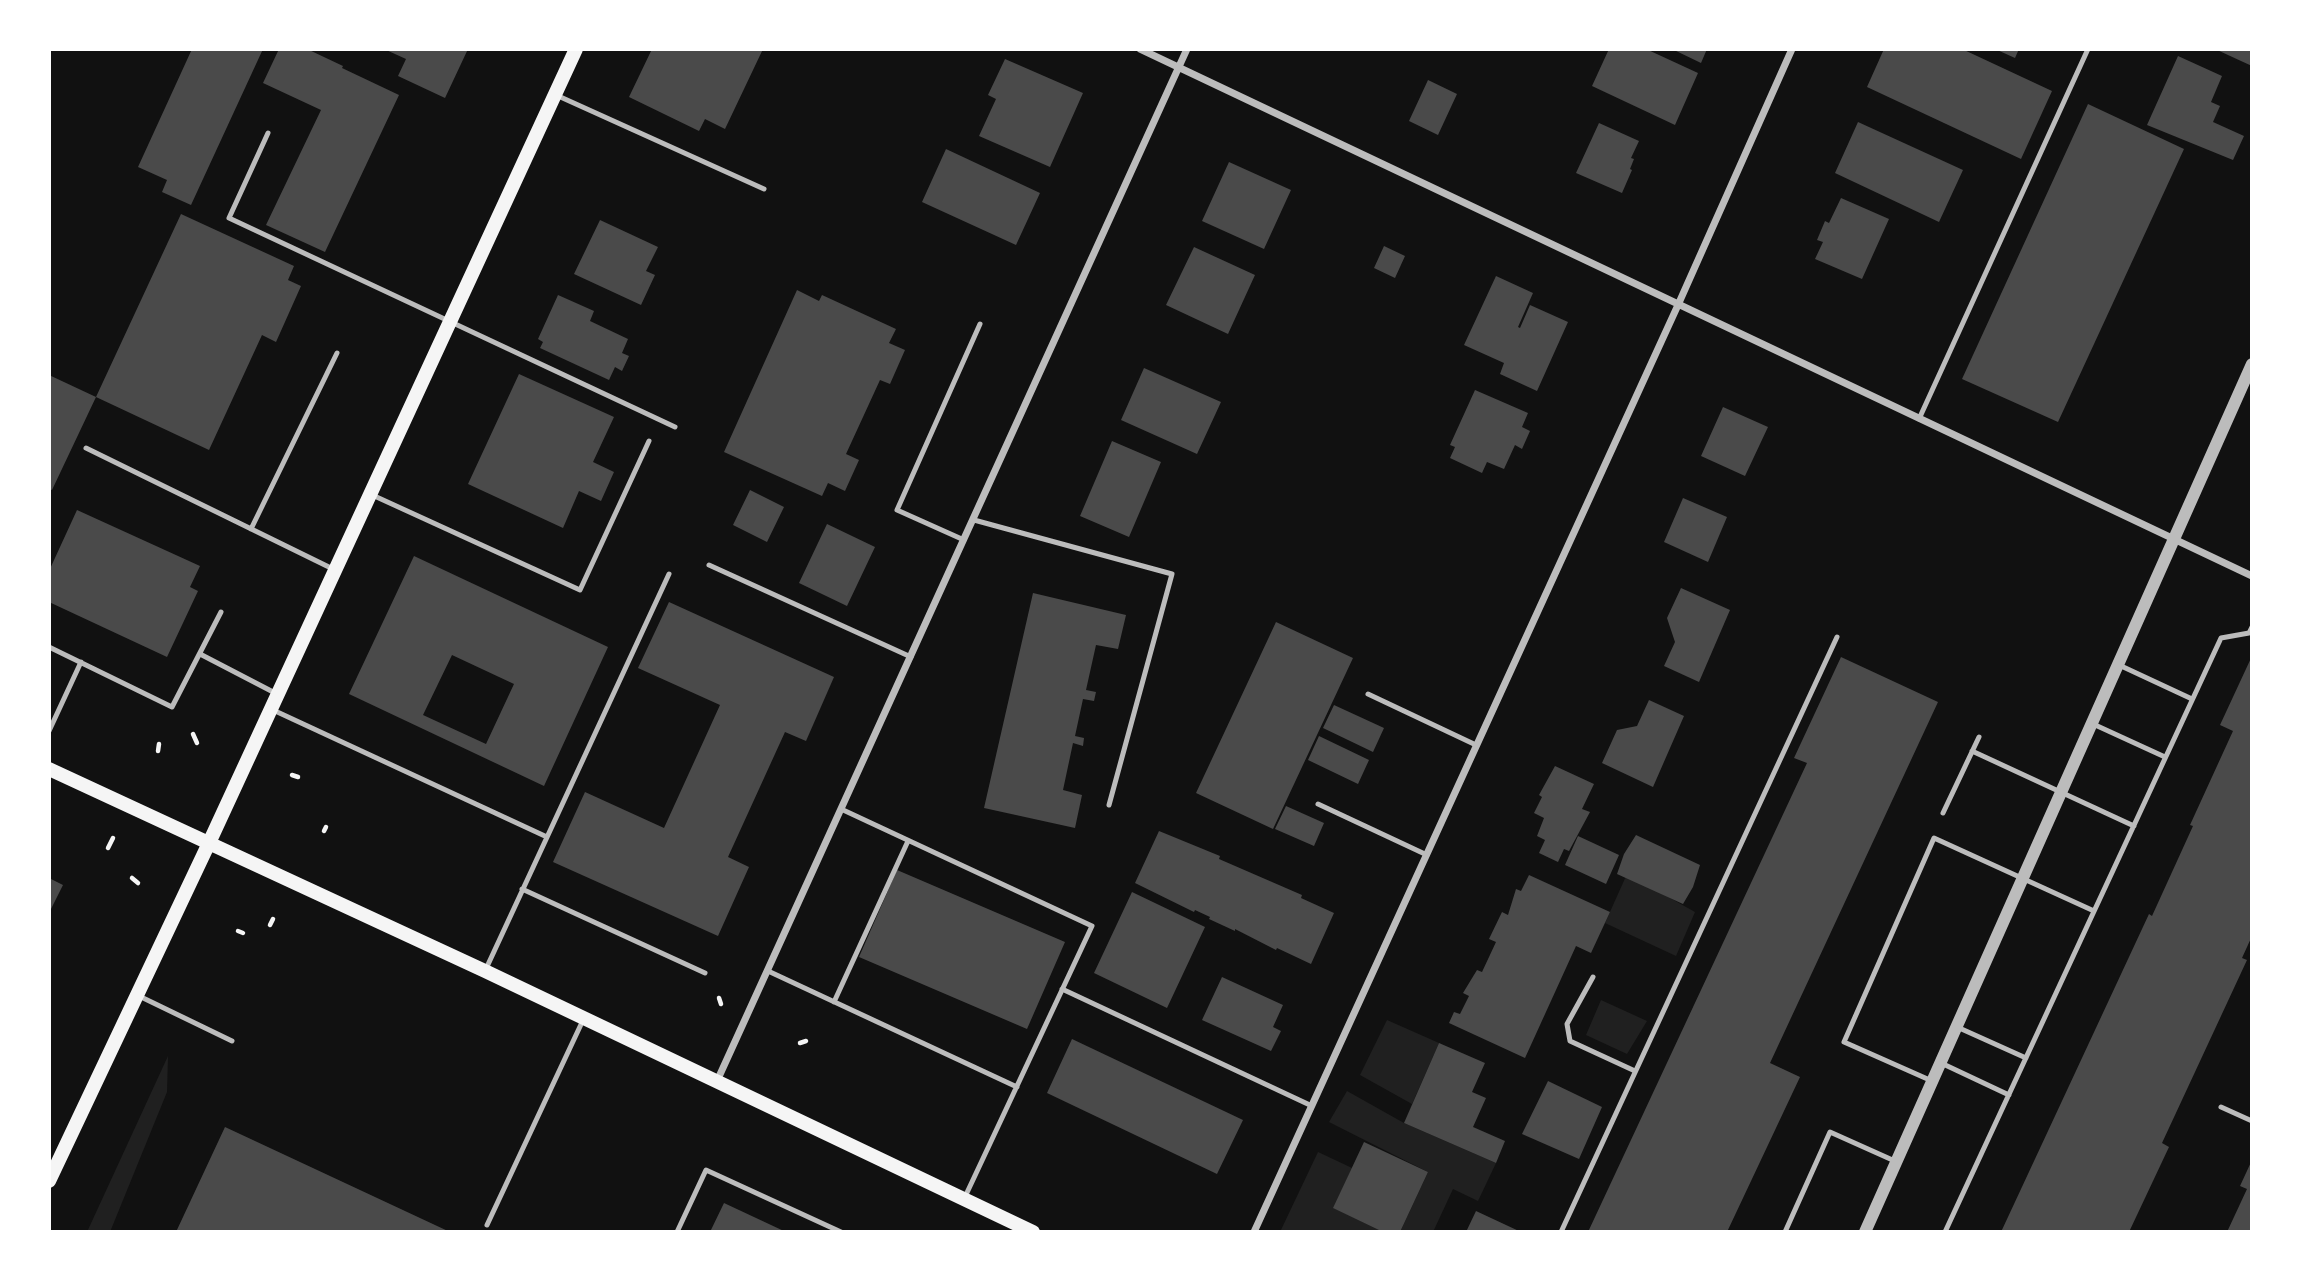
<!DOCTYPE html>
<style>
body{margin:0}
#map{position:relative;width:2301px;height:1281px;overflow:hidden;background:#111;font-family:"Noto Sans",sans-serif}
canvas{display:block}
.frame{position:absolute;inset:0;border:51px solid #fff;pointer-events:none}
</style>
<div id="map">
<canvas width="2301" height="1281"></canvas>
<div class="frame"></div>
</div>
<script>
const c = document.querySelector('canvas').getContext('2d');
c.lineJoin = 'round';
function paint(path, color) { c.fillStyle = color; c.fill(path, 'evenodd'); }
const shape = rows => new Path2D(rows.map(r => 'M' + r).join(''));
function strokePath(path, color, width, dash) { c.strokeStyle = color; c.lineWidth = width; c.lineCap = dash ? 'butt' : 'round'; c.setLineDash(dash || []); c.stroke(path); }
const green = shape([
 [1627,874,1695,912,1676,956,1605,923],
 [1601,1000,1647,1021,1627,1054,1586,1035],
 [1387,1020,1439,1043,1412,1104,1360,1075],
 [168,1056,167,1092,110,1232,87,1232],
 [1347,1091,1404,1123,1496,1163,1478,1201,1453,1189,1433,1232,1400,1232,1428,1172,1329,1122],
 [1318,1152,1352,1168,1334,1208,1383,1232,1280,1232]
]);
const building = shape([
 [192,49,263,49,191,205,162,192,167,180,138,167],
 [279,49,307,49,343,66,342,68,399,95,325,252,266,225,321,110,263,83],
 [384,49,468,49,445,98,398,76,406,59],
 [652,49,763,49,725,129,705,119,699,131,629,97],
 [1609,49,1646,49,1698,73,1675,125,1592,86],
 [1672,49,1707,49,1701,63],
 [1884,49,1962,49,2052,91,2021,159,1867,87],
 [1995,49,2019,49,2015,58],
 [2215,49,2252,49,2252,66,2241,61],
 [2178,56,2222,76,2211,102,2220,106,2213,122,2244,136,2233,160,2147,125],
 [1005,59,1083,93,1050,167,979,136,996,99,988,95],
 [1428,80,1457,94,1438,135,1409,121],
 [2088,104,2184,149,2058,422,1962,379],
 [1858,122,1963,170,1939,222,1835,173],
 [1599,123,1639,141,1631,158,1634,159,1630,169,1632,170,1622,193,1576,173],
 [946,149,1040,193,1016,245,922,202],
 [1229,162,1291,190,1264,249,1202,221],
 [1841,198,1889,219,1862,279,1815,259,1823,242,1817,240,1825,221,1829,223],
 [181,214,294,266,288,280,301,286,276,342,262,335,209,450,96,397,52,490,49,489,49,375,96,397],
 [600,220,658,247,646,271,655,275,641,305,574,274],
 [1384,246,1405,256,1395,278,1374,268],
 [1194,247,1255,275,1228,334,1166,305],
 [1496,276,1533,293,1518,327,1520,328,1530,305,1568,322,1537,391,1500,374,1504,363,1464,345],
 [797,290,819,301,822,295,896,329,889,343,905,350,890,384,880,380,846,454,859,460,845,491,828,483,822,496,724,452],
 [558,295,594,311,590,321,628,339,622,353,629,356,622,371,615,367,609,380,540,348,543,342,538,339],
 [1144,368,1221,402,1197,454,1121,420],
 [519,374,614,417,593,462,614,472,601,501,579,491,563,528,468,484],
 [1475,390,1528,413,1522,427,1530,431,1522,449,1515,445,1504,469,1487,462,1482,473,1450,458,1455,447,1450,445],
 [1723,407,1768,427,1745,476,1701,456],
 [1112,441,1161,462,1129,537,1080,516],
 [750,490,784,507,767,542,733,525],
 [1683,498,1727,517,1708,562,1664,542],
 [77,510,200,566,190,587,198,591,167,657,49,602,49,571],
 [827,524,875,547,847,606,799,583],
 [414,556,608,647,544,786,349,694],
 [452,655,514,684,486,744,423,715],
 [1681,588,1730,610,1699,682,1664,666,1675,642,1667,618],
 [1033,593,1126,615,1118,649,1096,645,1086,690,1096,692,1094,701,1083,699,1075,736,1084,738,1083,746,1073,743,1063,790,1082,795,1075,828,984,808],
 [669,602,834,677,806,741,785,732,728,857,749,867,718,936,553,862,585,792,664,828,720,705,638,668],
 [1276,622,1353,658,1273,829,1196,793],
 [2252,656,2252,936,2242,958,2247,960,2162,1143,2169,1147,2129,1232,2001,1232,2149,914,2152,916,2193,826,2190,825,2233,731,2220,725],
 [1841,657,1938,702,1770,1063,1800,1077,1727,1232,1588,1232,1807,763,1794,758],
 [1649,700,1684,716,1653,787,1602,763,1617,730,1637,726],
 [1334,705,1384,728,1373,752,1323,728],
 [1319,736,1369,760,1358,784,1308,760],
 [1555,766,1594,784,1582,809,1590,812,1569,851,1564,849,1558,862,1539,853,1545,840,1537,836,1544,818,1534,813,1542,797,1539,795],
 [1286,806,1324,823,1314,846,1275,829],
 [1159,831,1220,856,1219,859,1302,895,1301,898,1334,913,1311,964,1277,948,1276,950,1235,929,1235,931,1209,919,1210,917,1195,910,1194,912,1135,883],
 [1636,835,1700,865,1693,887,1683,904,1617,874,1624,854],
 [1578,836,1619,855,1606,884,1565,865],
 [897,870,1065,942,1027,1029,859,957],
 [1529,875,1610,912,1591,953,1576,946,1525,1058,1449,1023,1454,1012,1460,1014,1469,996,1463,993,1477,970,1482,972,1496,942,1489,939,1502,912,1508,915,1516,889,1521,891],
 [49,878,63,885,49,913],
 [1132,892,1205,927,1167,1008,1094,973],
 [1222,977,1283,1005,1273,1027,1281,1031,1271,1051,1202,1020],
 [1072,1039,1243,1120,1217,1174,1047,1093],
 [1439,1043,1485,1063,1472,1092,1486,1098,1473,1127,1505,1141,1496,1163,1404,1123],
 [1548,1081,1602,1107,1579,1159,1522,1134],
 [225,1127,450,1232,176,1232],
 [1364,1142,1428,1172,1400,1232,1383,1232,1333,1208],
 [2252,1160,2252,1232,2227,1232,2247,1189,2240,1186],
 [724,1203,786,1232,710,1232],
 [1476,1211,1521,1232,1466,1232]
]);
const path = shape([
 [193,734,197,743],
 [158,751,159,744],
 [292,775,298,777],
 [324,831,326,827],
 [108,848,113,838],
 [132,878,138,883],
 [270,925,273,919],
 [238,931,243,933],
 [719,998,721,1004],
 [800,1043,806,1041]
]);
const service = shape([
 [556,95,764,189],
 [268,133,229,218,675,427],
 [1919,419,2088,49],
 [86,448,335,570],
 [370,494,580,590,649,441],
 [974,520,1172,574,1109,805],
 [251,529,337,353],
 [964,540,897,510,980,324],
 [709,565,911,657],
 [49,647,172,707,221,612],
 [200,654,277,694],
 [2119,665,2192,699],
 [1368,694,1476,745],
 [273,710,547,837],
 [2093,724,2165,757],
 [49,731,81,662],
 [1972,751,2134,826],
 [1318,804,1427,855],
 [841,809,1092,926,964,1199],
 [1943,813,1979,737],
 [522,889,705,973],
 [485,971,669,574],
 [768,971,1017,1087],
 [1593,977,1567,1024,1570,1041,1635,1071],
 [1062,989,1312,1106],
 [139,996,232,1041],
 [834,1002,908,841],
 [1957,1027,2026,1058],
 [1941,1063,2009,1095],
 [1932,1081,1844,1042,1934,838,2094,911],
 [2221,1107,2252,1121],
 [487,1225,584,1018],
 [677,1232,706,1170,841,1232],
 [1561,1232,1837,637],
 [1785,1232,1830,1132,1897,1162],
 [1945,1232,2221,638,2249,633,2252,627]
]);
const minor = shape([
 [1140,49,2252,576],
 [717,1081,1187,49],
 [1254,1232,1678,305,1792,49]
]);
const tertiary = shape([
 [1865,1232,2252,364]
]);
const secondary = shape([
 [49,769,485,971,1033,1232],
 [49,1181,209,843,576,49]
]);
paint(green, '#202020');
paint(building, '#4a4a4a');
strokePath(path, '#f5f5f5', 4.5);
strokePath(service, '#bcbcbc', 5);
strokePath(minor, '#bcbcbc', 7);
strokePath(tertiary, '#bcbcbc', 12);
strokePath(secondary, '#f5f5f5', 14);
</script>
